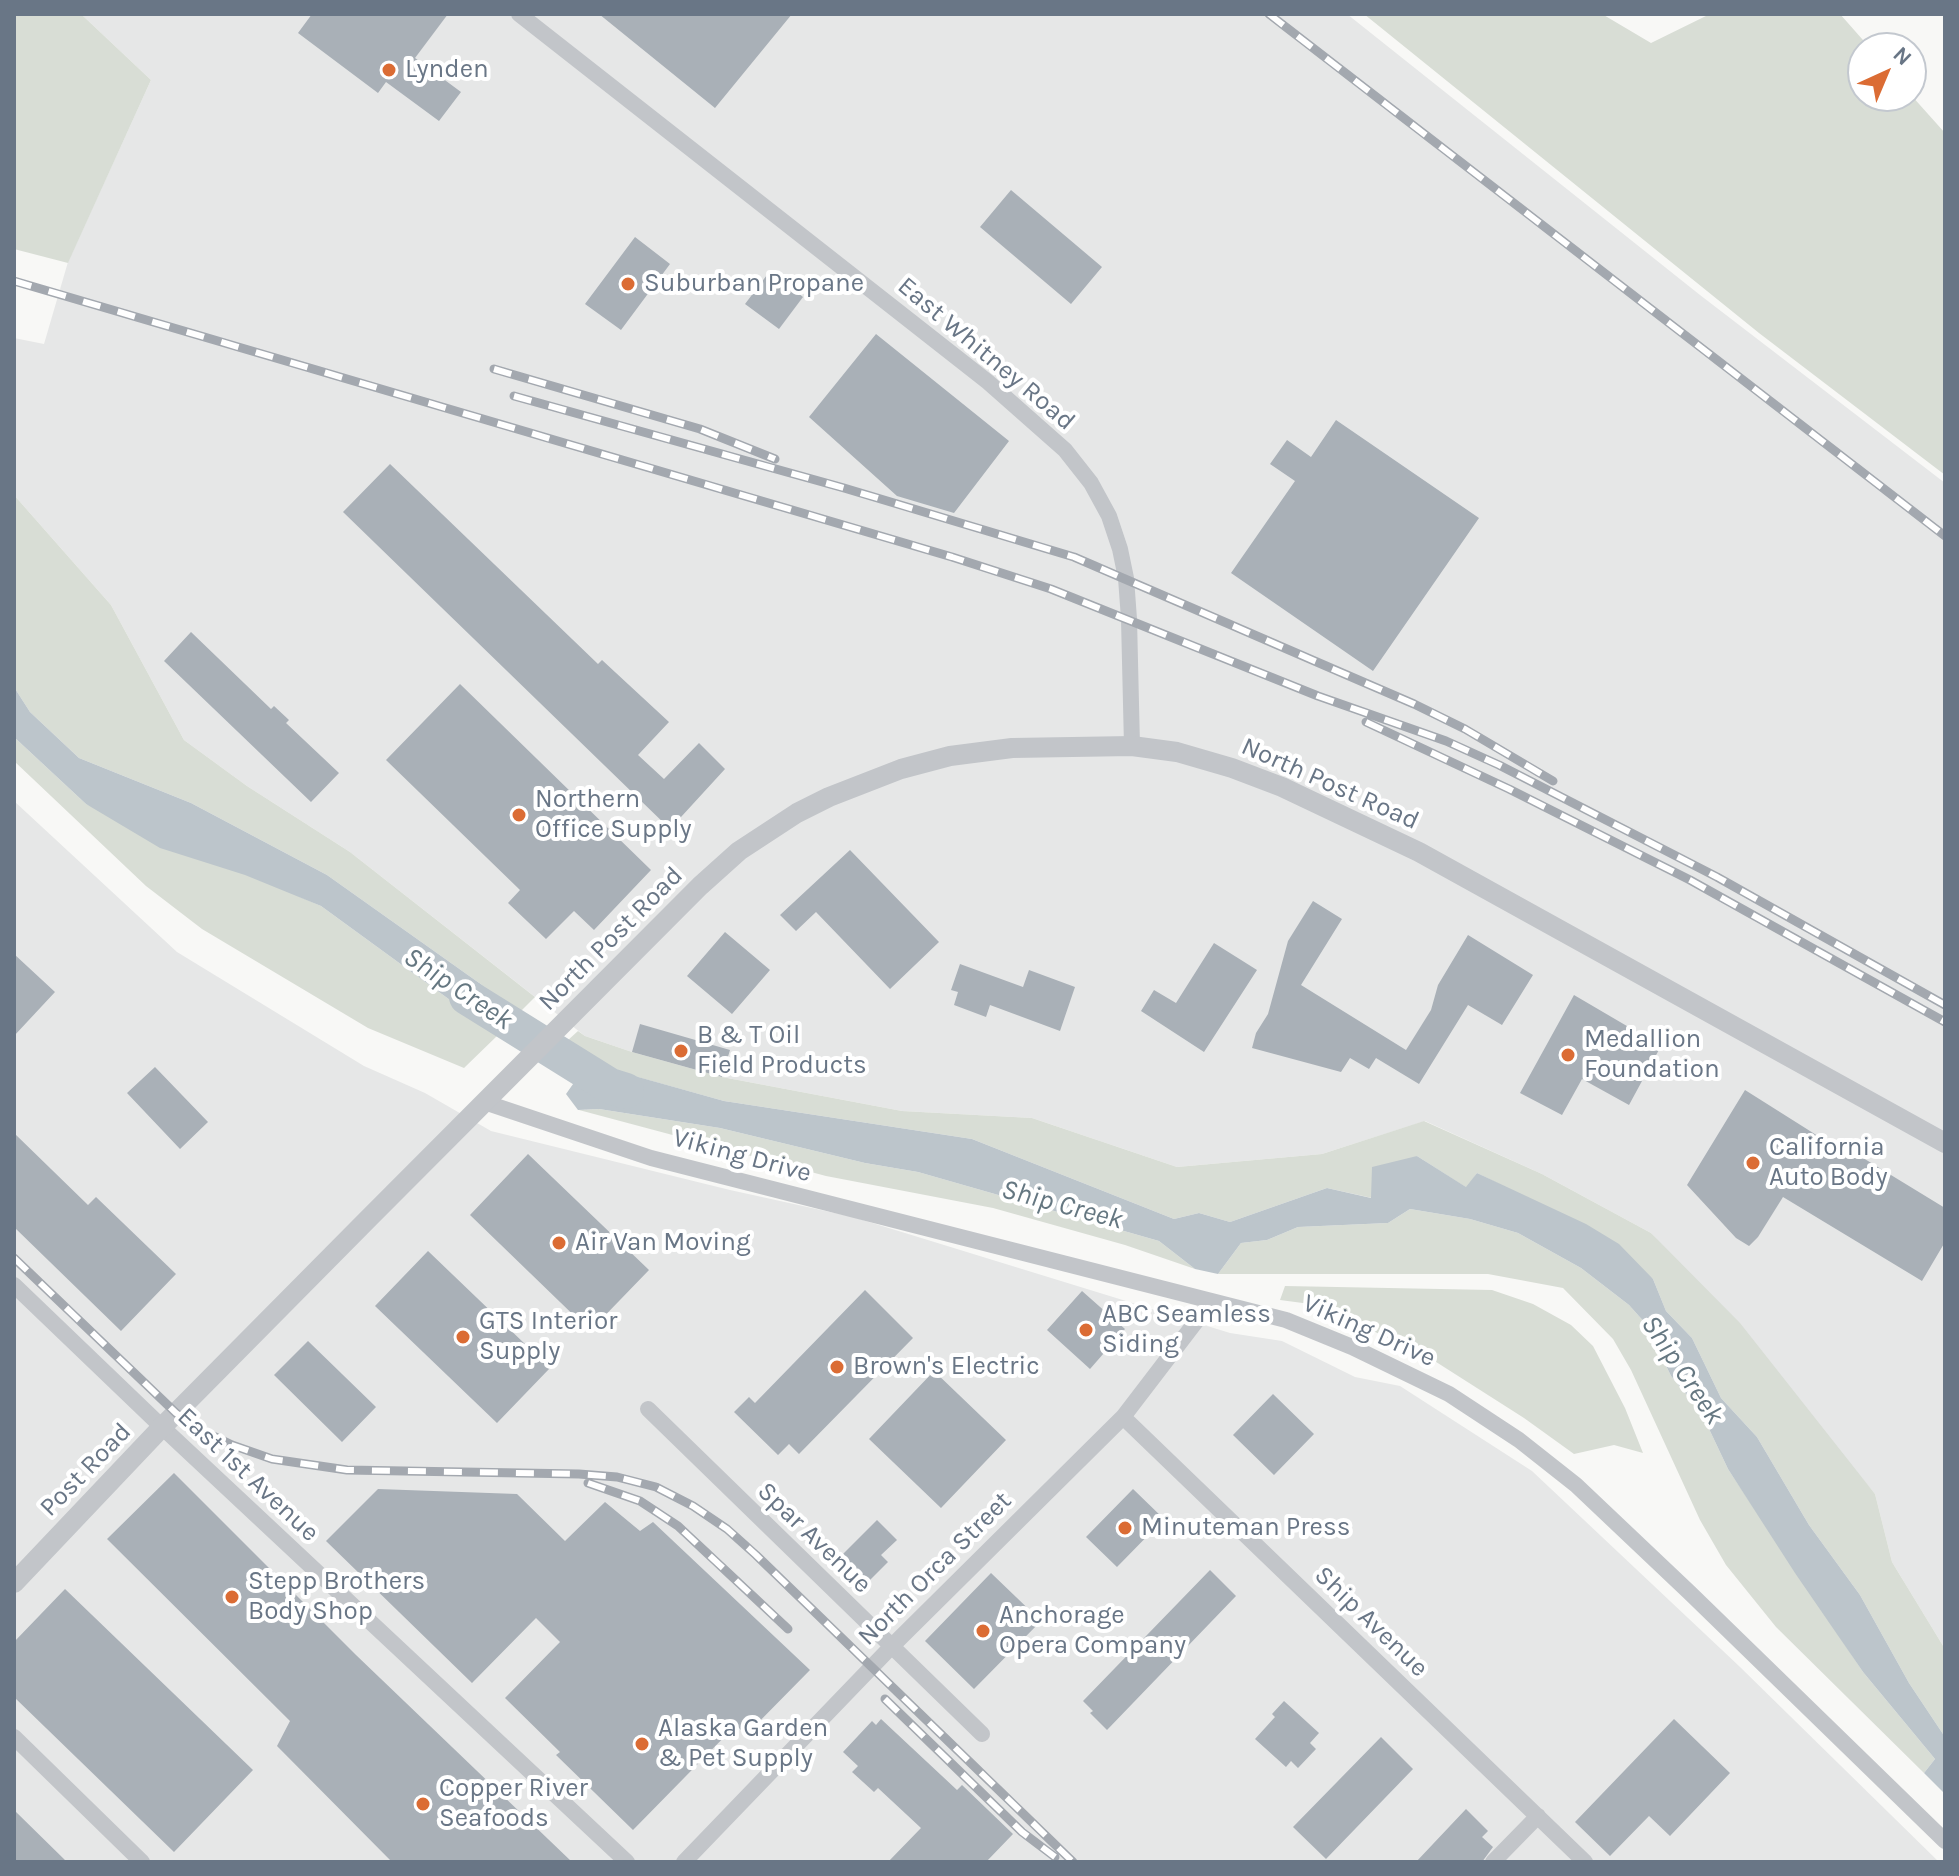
<!DOCTYPE html>
<style>
body{margin:0}
#map{position:relative;width:1959px;height:1876px;overflow:hidden;background:#f8f8f6;font-family:Karla,sans-serif}
canvas{display:block}
.frame{position:absolute;inset:0;border:16px solid #697686;pointer-events:none}
.north{position:absolute;left:1847px;top:32px;width:80px;height:80px;box-sizing:border-box;background:#fff;border:2px solid #c3c8cf;border-radius:50%;rotate:44deg;font-size:22px;font-weight:700;line-height:32px;text-align:center;color:#697686}
.north::after{content:'';display:block;margin:auto;width:28px;height:36px;background:#db6c34;clip-path:polygon(50% 0,100% 100%,50% 72%,0 100%)}
</style>
<div id="map">
<canvas width="1959" height="1876"></canvas>
<div class="frame"></div>
<div class="north">N</div>
</div>
<script>
const c = document.querySelector('canvas').getContext('2d');
c.lineJoin = 'round';
function paint(path, color) { c.fillStyle = color; c.fill(path, 'evenodd'); }
const shape = rows => new Path2D(rows.map(r => 'M' + r).join(''));
function strokePath(path, color, width, dash) { c.strokeStyle = color; c.lineWidth = width; c.lineCap = dash ? 'butt' : 'round'; c.setLineDash(dash || []); c.stroke(path); }
function label(font, color, halo, rows, align = 'center') {
  c.font = font + ' Karla,sans-serif'; c.lineWidth = 8; c.setLineDash([]); c.textBaseline = 'middle'; c.strokeStyle = halo; c.fillStyle = color; for (const [text, x, y, turn = 0] of rows) {
    c.save(); c.translate(x, y); c.rotate((+turn || 0) * Math.PI / 180); c.textAlign = isNaN(turn) ? turn : align; if (halo) c.strokeText(text, 0, 0); c.fillText(text, 0, 0); c.restore();
  }
}
const built = shape([
 [81,14,1347,14,1700,295,1945,483,1945,1649,1892,1562,1875,1494,1651,1233,1542,1174,1425,1121,1322,1154,1177,1167,1032,1118,902,1111,722,1077,632,1052,585,1036,350,852,247,786,184,740,111,605,14,495,14,338,44,344,68,262,151,80],
 [14,801,177,952,364,1066,425,1093,491,1131,730,1190,853,1217,1230,1333,1282,1341,1355,1377,1400,1386,1532,1471,1739,1666,1939,1862,14,1862]
]);
const green = shape([
 [14,14,81,14,151,80,68,263,14,249],
 [1364,14,1602,14,1651,43,1710,14,1840,14,1870,48,1863,48,1863,96,1911,95,1945,133,1945,475,1759,333],
 [14,495,111,605,184,740,247,786,350,852,535,997,517,1015,482,985,327,875,191,803,79,758,30,712,14,687],
 [14,737,86,804,321,906,498,1035,464,1068,368,1028,202,929,146,886,14,761],
 [578,1031,585,1036,632,1052,722,1077,902,1111,1032,1118,1177,1167,1322,1154,1424,1121,1542,1174,1651,1233,1740,1323,1875,1494,1892,1562,1945,1649,1945,1737,1909,1683,1860,1595,1809,1525,1757,1437,1721,1398,1692,1338,1666,1311,1653,1279,1517,1193,1477,1173,1467,1188,1417,1156,1372,1198,1327,1188,1230,1222,1199,1213,1174,1219,972,1139,724,1101,598,1066,567,1041],
 [599,1109,720,1128,865,1163,918,1172,1159,1241,1195,1269,1125,1245,993,1208,826,1176,579,1110],
 [1410,1209,1470,1219,1518,1233,1581,1268,1629,1305,1646,1324,1671,1376,1701,1412,1728,1469,1863,1672,1935,1759,1924,1773,1776,1627,1726,1565,1700,1520,1631,1370,1613,1339,1563,1288,1488,1274,1218,1274,1241,1243,1267,1240,1298,1227,1388,1223],
 [1285,1286,1492,1290,1533,1304,1571,1325,1593,1346,1625,1408,1643,1453,1614,1445,1574,1454,1524,1418,1433,1360,1367,1328,1333,1307,1280,1300]
]);
const water = shape([
 [14,687,30,712,79,758,191,803,327,875,482,985,517,1015,498,1035,321,906,245,875,160,848,86,804,14,737],
 [590,1060,599,1066,724,1101,972,1139,1174,1219,1199,1213,1230,1222,1327,1188,1371,1198,1372,1167,1417,1156,1466,1187,1477,1173,1586,1224,1619,1244,1653,1279,1666,1311,1692,1338,1721,1398,1757,1437,1809,1525,1860,1595,1909,1683,1945,1737,1945,1794,1924,1773,1935,1759,1863,1672,1795,1573,1728,1469,1701,1412,1671,1376,1646,1324,1629,1305,1581,1268,1518,1233,1470,1219,1410,1209,1388,1223,1298,1227,1267,1240,1241,1243,1218,1274,1195,1269,1159,1241,918,1172,865,1163,720,1128,599,1109,578,1110,566,1094]
]);
const river = shape([
 [467,997,610,1086,626,1091]
]);
const building = shape([
 [312,14,448,14,415,58,461,92,439,121,386,82,378,93,298,33],
 [599,14,792,14,715,108],
 [1011,190,1102,267,1071,304,980,227],
 [635,237,670,264,621,330,585,304],
 [770,271,803,297,779,329,745,304],
 [876,334,1009,441,954,513,897,496,809,417],
 [1336,420,1479,518,1373,671,1231,573,1295,481,1270,464,1287,440,1311,457],
 [390,464,598,664,602,660,669,722,638,755,664,779,699,743,725,769,670,829,343,512],
 [191,632,271,709,274,706,289,720,286,723,339,773,311,802,164,661],
 [460,684,651,870,594,930,574,911,546,939,508,903,520,890,386,760],
 [850,850,939,942,890,989,816,912,796,931,780,915],
 [1313,901,1342,919,1301,985,1406,1050,1431,1010,1438,985,1468,935,1533,975,1502,1025,1468,1005,1419,1084,1376,1058,1369,1069,1350,1058,1341,1072,1252,1048,1256,1033,1268,1014,1288,941],
 [725,932,770,970,732,1014,687,976],
 [1214,943,1257,970,1204,1052,1141,1011,1154,990,1176,1003],
 [14,954,55,992,14,1036],
 [960,964,1023,987,1029,970,1075,987,1060,1031,990,1005,986,1017,954,1005,958,992,951,990],
 [1574,995,1661,1046,1629,1105,1582,1079,1562,1115,1520,1093],
 [640,1024,730,1050,722,1077,632,1052],
 [155,1067,208,1122,180,1149,127,1093],
 [1745,1090,1829,1143,1832,1139,1945,1208,1945,1242,1922,1281,1783,1197,1758,1237,1749,1246,1736,1238,1687,1185],
 [14,1133,88,1205,96,1197,176,1274,121,1331,14,1227],
 [528,1154,649,1270,590,1331,470,1215],
 [428,1251,550,1368,497,1423,375,1306],
 [865,1290,913,1338,799,1454,789,1444,778,1455,734,1412,749,1397,755,1403],
 [1082,1291,1125,1329,1090,1369,1047,1330],
 [308,1341,376,1407,342,1442,274,1375],
 [934,1371,1006,1440,941,1508,869,1439],
 [1273,1394,1314,1434,1274,1475,1233,1435],
 [174,1473,356,1655,572,1862,392,1862,277,1746,290,1721,107,1539],
 [378,1489,517,1494,565,1541,605,1502,640,1531,653,1522,810,1670,746,1735,736,1725,633,1830,556,1755,560,1752,505,1698,560,1642,536,1618,472,1683,326,1541],
 [1133,1489,1164,1519,1117,1567,1086,1537],
 [877,1520,897,1540,881,1555,888,1562,857,1593,843,1579,854,1568,841,1556],
 [1210,1570,1236,1596,1107,1730,1090,1713,1093,1711,1083,1701],
 [991,1573,1041,1621,974,1689,925,1641],
 [65,1589,253,1770,174,1852,14,1697,14,1642],
 [1284,1701,1319,1733,1310,1743,1316,1749,1298,1768,1291,1761,1286,1767,1255,1739,1275,1717,1272,1714],
 [881,1719,957,1790,962,1785,1013,1834,986,1862,888,1862,921,1828,878,1788,874,1792,852,1772,858,1766,843,1752,872,1721,876,1725],
 [1674,1719,1730,1773,1670,1836,1649,1816,1610,1856,1575,1822],
 [1381,1737,1413,1769,1326,1859,1293,1827],
 [1466,1809,1488,1831,1482,1837,1493,1847,1482,1862,1416,1862],
 [14,1810,67,1862,14,1862]
]);
const minor = shape([
 [519,14,988,382,1065,450,1091,483,1109,516,1120,549,1126,578,1129,619,1132,746],
 [484,1102,651,1158,1286,1320,1352,1347,1449,1394,1519,1440,1576,1485,1690,1593,1945,1841],
 [14,1285,162,1427,627,1862],
 [648,1409,982,1734],
 [1123,1417,1585,1862],
 [14,1737,142,1862],
 [684,1862,891,1647,1123,1417,1211,1302],
 [1493,1862,1538,1816]
]);
const tertiary = shape([
 [14,1583,162,1427,368,1219,700,886,739,851,797,813,829,797,901,769,950,756,1012,748,1132,746,1177,752,1232,768,1282,787,1419,852,1945,1143]
]);
const rail = shape([
 [1269,14,1945,536],
 [14,281,952,557,1051,589,1318,696,1446,741,1499,765,1717,877,1945,1005],
 [494,369,700,429,775,459],
 [514,396,844,488,1074,557,1414,704,1465,729,1553,781],
 [1366,722,1509,789,1690,880,1945,1022],
 [14,1258,176,1413,199,1429,232,1445,272,1459,347,1470,579,1474,617,1477,656,1487,693,1506,727,1529,756,1555,1073,1862],
 [588,1483,640,1501,678,1526,788,1629],
 [885,1699,1022,1832,1055,1857]
]);
const markers = [
 [389,70,8,"#db6c34"],
 [628,284,8,"#db6c34"],
 [519,815,8,"#db6c34"],
 [681,1051,8,"#db6c34"],
 [1568,1055,8,"#db6c34"],
 [1753,1163,8,"#db6c34"],
 [559,1243,8,"#db6c34"],
 [1086,1330,8,"#db6c34"],
 [463,1337,8,"#db6c34"],
 [837,1367,8,"#db6c34"],
 [1125,1528,8,"#db6c34"],
 [232,1597,8,"#db6c34"],
 [983,1631,8,"#db6c34"],
 [642,1744,8,"#db6c34"],
 [423,1804,8,"#db6c34"]
];
const poiNames = [
 ["Lynden",405,70],
 ["Suburban Propane",644,284],
 ["Northern",535,800],
 ["Office Supply",535,830],
 ["B & T Oil",697,1036],
 ["Field Products",697,1066],
 ["Medallion",1584,1040],
 ["Foundation",1584,1070],
 ["California",1769,1148],
 ["Auto Body",1769,1178],
 ["Air Van Moving",575,1243],
 ["ABC Seamless",1102,1315],
 ["Siding",1102,1345],
 ["GTS Interior",479,1322],
 ["Supply",479,1352],
 ["Brown's Electric",853,1367],
 ["Minuteman Press",1141,1528],
 ["Stepp Brothers",248,1582],
 ["Body Shop",248,1612],
 ["Anchorage",999,1616],
 ["Opera Company",999,1646],
 ["Alaska Garden",658,1729],
 ["& Pet Supply",658,1759],
 ["Copper River",439,1789],
 ["Seafoods",439,1819]
];
const streetNames = [
 ["East Whitney Road",986,354,40],
 ["North Post Road",1330,784,24],
 ["North Post Road",611,939,-45],
 ["Viking Drive",742,1156,15],
 ["Viking Drive",1369,1331,24],
 ["Post Road",86,1470,-46],
 ["East 1st Avenue",248,1475,43],
 ["Spar Avenue",814,1538,44],
 ["North Orca Street",935,1569,-45],
 ["Ship Avenue",1371,1622,44]
];
const waterNames = [
 ["Ship Creek",458,989,34],
 ["Ship Creek",1062,1205,15],
 ["Ship Creek",1682,1370,56]
];
paint(built, '#e6e7e7');
paint(green, '#d8ddd5');
paint(water, '#bcc5cb');
strokePath(river, '#bcc5cb', 36);
paint(building, '#a9b0b7');
strokePath(minor, '#c2c5c9', 16);
strokePath(tertiary, '#c2c5c9', 20);
strokePath(rail, '#a3a8af', 9);
strokePath(rail, '#fff', 6, [18]);
for (const [x, y, r, color] of markers) { const dot = new Path2D(); dot.arc(x, y, r, 0, 2 * Math.PI); c.fillStyle = color; c.fill(dot); strokePath(dot, '#fff', 3); }
label('26px', '#697686', '#fff', poiNames, 'left');
label('26px', '#697686', '#fff', streetNames);
label('italic 28px', '#657781', '#fff', waterNames);
</script>
